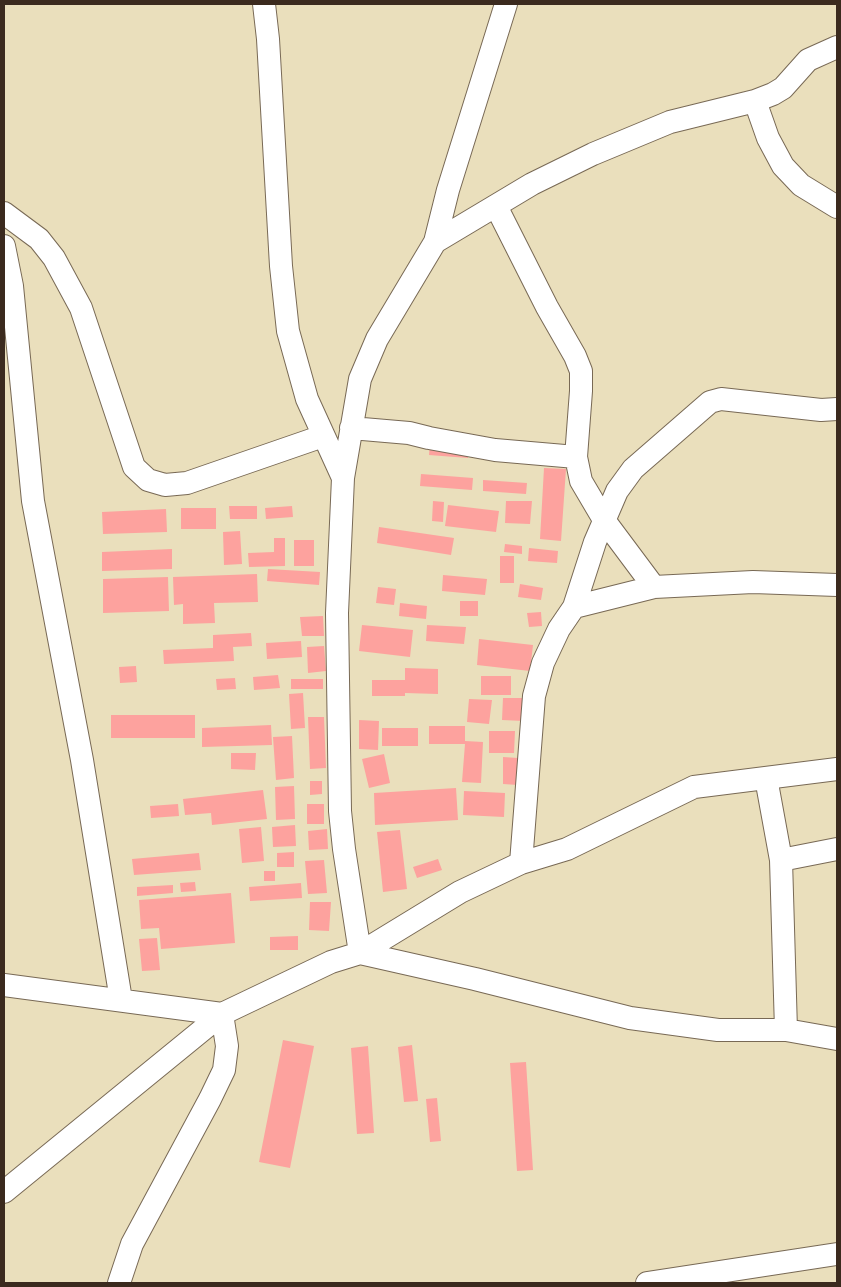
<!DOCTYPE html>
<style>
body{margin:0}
#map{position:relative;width:841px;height:1287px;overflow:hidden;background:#eadfbc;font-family:"Balsamiq Sans",sans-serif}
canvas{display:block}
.frame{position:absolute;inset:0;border:5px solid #3b2a1e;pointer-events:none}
</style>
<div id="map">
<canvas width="841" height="1287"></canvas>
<div class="frame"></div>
</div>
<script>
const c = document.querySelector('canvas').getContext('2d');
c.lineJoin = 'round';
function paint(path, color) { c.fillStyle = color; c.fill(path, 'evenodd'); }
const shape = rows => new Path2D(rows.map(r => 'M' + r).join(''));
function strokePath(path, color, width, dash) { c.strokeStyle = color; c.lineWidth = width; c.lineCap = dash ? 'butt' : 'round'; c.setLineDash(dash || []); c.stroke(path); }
const building = shape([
 [430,442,469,446,468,458,429,455],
 [544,468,566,469,561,541,540,539],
 [421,474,473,478,472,490,420,486],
 [483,480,527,483,526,494,483,491],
 [433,501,444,502,443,522,432,521],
 [506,501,532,501,530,524,505,523],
 [448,505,499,511,496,532,445,526],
 [229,506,257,506,257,519,230,519],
 [292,506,293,517,266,519,265,508],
 [181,508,216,508,216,529,181,529],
 [166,509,167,532,103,534,102,512],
 [379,527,454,538,451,555,377,543],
 [240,531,242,564,224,565,223,532],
 [274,538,285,538,285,566,249,567,248,553,274,552],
 [294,540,314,540,314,566,294,566],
 [505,544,522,546,522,554,504,552],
 [529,548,558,551,557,563,528,561],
 [172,549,172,569,102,571,102,552],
 [500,556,514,556,514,583,500,583],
 [268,569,320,572,319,585,267,581],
 [257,574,258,602,214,603,215,623,183,624,183,604,174,605,173,577],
 [443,575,487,579,485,595,442,591],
 [168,577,169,611,103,613,103,579],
 [520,584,543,588,541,600,518,597],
 [378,587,396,589,394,605,376,603],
 [460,601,478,601,478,616,460,616],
 [400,603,427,606,426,619,399,616],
 [541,612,542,626,529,627,527,613],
 [323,616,324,636,302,636,300,617],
 [362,625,413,630,410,657,359,651],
 [427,625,466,627,464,644,426,641],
 [251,633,252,646,233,647,234,661,164,664,163,650,213,648,213,635],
 [479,639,533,645,530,671,477,665],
 [301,641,302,657,267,659,266,643],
 [324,646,326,671,308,673,307,647],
 [136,666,137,682,120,683,119,667],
 [405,668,438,669,438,694,405,693,405,696,372,696,372,680,405,680],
 [278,675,280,688,254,690,253,677],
 [481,676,511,676,511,695,481,695],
 [235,678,236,689,217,690,216,679],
 [291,679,323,679,323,689,291,689],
 [303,693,305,728,291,729,289,694],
 [503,698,524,698,524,721,502,720],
 [469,699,492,700,489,724,467,722],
 [111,715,195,715,195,738,111,738],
 [308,717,324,717,326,768,310,769],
 [359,720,379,721,378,750,359,749],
 [271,725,272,745,202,747,202,728],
 [429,726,465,726,465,741,483,742,481,783,462,782,465,744,429,744],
 [382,728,418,728,418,746,382,746],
 [489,731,515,731,514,753,489,753],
 [292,736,294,778,276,780,273,737],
 [231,753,256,753,255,770,231,769],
 [384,754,390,783,369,788,362,759],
 [503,757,518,758,518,785,503,784],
 [310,781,322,781,322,794,310,795],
 [294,786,295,819,276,820,275,787],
 [456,788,458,820,375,825,374,793],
 [263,790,267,819,212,825,211,813,185,815,183,799],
 [464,791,505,793,504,817,463,815],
 [178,804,179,816,151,818,150,806],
 [307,804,324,804,324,824,307,824],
 [295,825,296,846,273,847,272,827],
 [261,827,264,861,242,863,239,829],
 [327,829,328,849,309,850,308,831],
 [400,830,407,889,383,892,377,832],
 [294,852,294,867,277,867,277,853],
 [199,853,201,870,134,875,132,859],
 [438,859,442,870,417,878,413,867],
 [324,860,327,893,308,894,305,861],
 [264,871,275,871,275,881,264,881],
 [195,882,196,891,181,892,180,883],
 [301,883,302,898,250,901,249,887],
 [173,885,173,893,137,896,137,887],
 [231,893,235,943,161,949,159,928,141,929,139,900],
 [310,902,331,902,329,931,309,930],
 [298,936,298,950,270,950,270,937],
 [157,938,160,970,142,971,139,939],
 [283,1040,314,1046,290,1168,259,1162],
 [412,1045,418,1101,404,1102,398,1047],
 [368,1046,374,1133,357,1134,351,1048],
 [526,1062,533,1170,517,1171,510,1063],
 [437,1098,441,1141,430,1142,426,1099]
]);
const minor = shape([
 [264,4,268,39,281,266,288,331,307,399,343,478],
 [506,4,448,190,435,242,377,339,360,379,343,478,337,613,340,811,344,849,360,953,460,892,521,863,567,849,694,787,837,769],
 [755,101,768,138,783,166,801,185,837,207],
 [496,206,547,307,575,356,581,371,581,391,576,457,581,481,604,520,654,587],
 [4,213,39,239,54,258,81,308,134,467,148,480,165,485,187,483,323,436],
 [435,242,532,184,593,154,670,122,755,101,773,94,783,88,808,60,837,47],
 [4,246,12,286,33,501,82,760,121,1000],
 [351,428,409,433,429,438,495,450,576,457],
 [574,607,654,587,753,582,837,585],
 [766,778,781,860,786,1030],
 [781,860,837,849],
 [521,863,534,696,543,663,559,629,574,607,595,542,617,491,633,469,710,402,721,399,821,410,837,409],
 [4,985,222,1014,227,1046,224,1070,210,1099,132,1244,119,1283],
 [4,1192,222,1014,331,962,360,953,475,979,630,1018,718,1030,786,1030,837,1039],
 [647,1283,837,1254]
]);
paint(building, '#fda29e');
strokePath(minor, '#786955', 24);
strokePath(minor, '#fff', 22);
</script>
